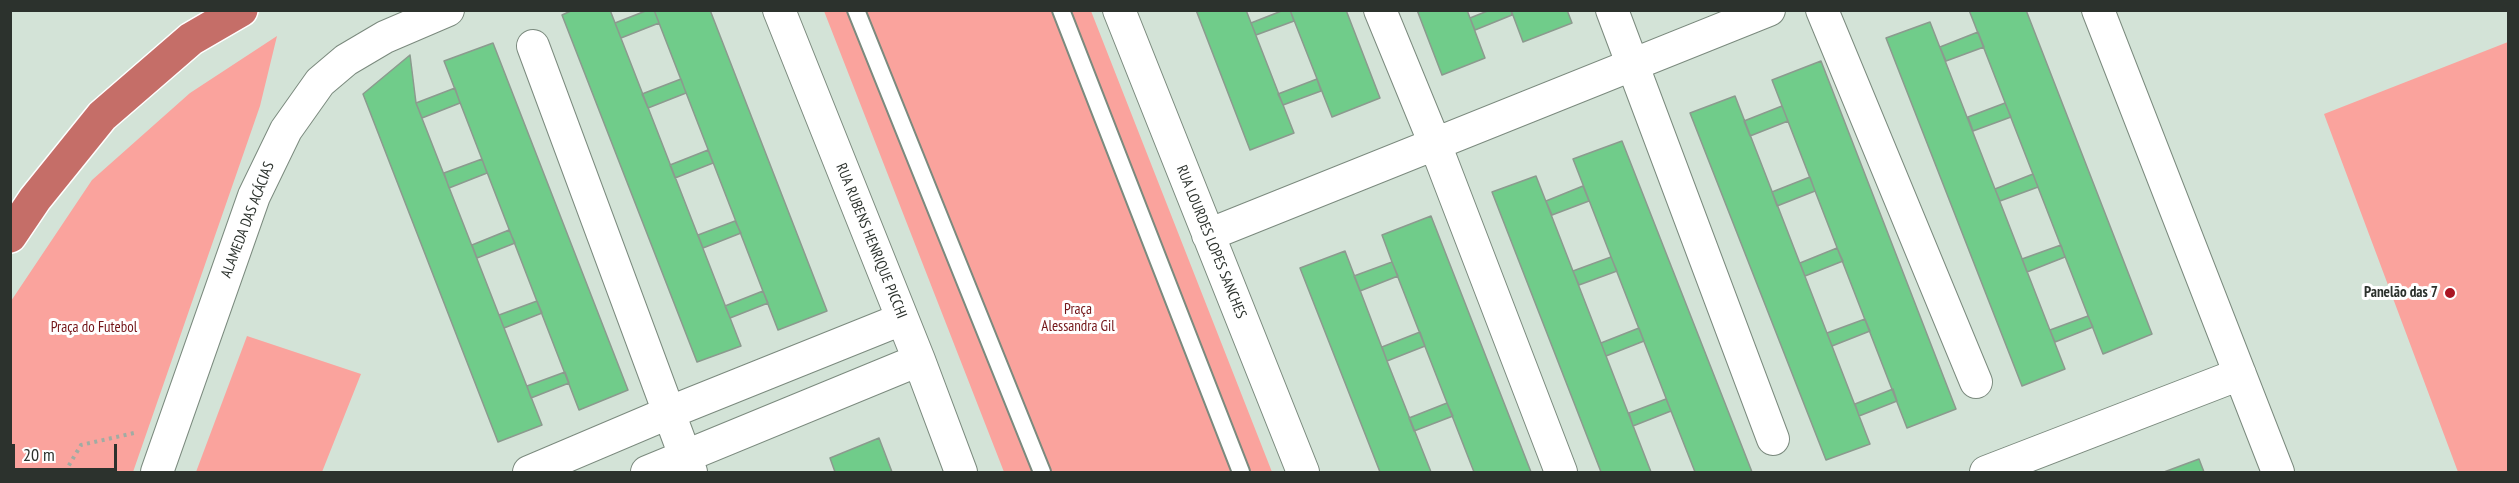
<!DOCTYPE html>
<meta charset="utf-8">
<style>
body{margin:0}
#map{position:relative;width:2519px;height:483px;overflow:hidden;background:#d3e3d7;font-family:"PT Sans Narrow",sans-serif}
canvas{display:block}
.frame{position:absolute;inset:0;border:12px solid #2c322d;pointer-events:none}
.scale{position:absolute;left:12px;top:444px;width:105px;height:27px;box-sizing:border-box;border:3px solid #2c322d;border-top:0;padding-left:8px;font-size:18px;line-height:21px;white-space:nowrap;color:#2c322d;-webkit-text-stroke:4px #fff;paint-order:stroke}
</style>
<div id="map">
<canvas width="2519" height="483"></canvas>
<div class="frame"></div>
<div class="scale">20 m</div>
</div>
<script>
const c = document.querySelector('canvas').getContext('2d');
c.lineJoin = 'round';
function paint(path, color) { c.fillStyle = color; c.fill(path, 'evenodd'); }
const shape = rows => new Path2D(rows.map(r => 'M' + r).join(''));
function strokePath(path, color, width, dash) { c.strokeStyle = color; c.lineWidth = width; c.lineCap = dash ? 'butt' : 'round'; c.setLineDash(dash || []); c.stroke(path); }
function label(font, color, halo, rows, align = 'center') {
  c.font = font + ' "PT Sans Narrow",sans-serif'; c.lineWidth = 6; c.setLineDash([]); c.textBaseline = 'middle'; c.strokeStyle = halo; c.fillStyle = color; for (const [text, x, y, turn = 0] of rows) {
    c.save(); c.translate(x, y); c.rotate((+turn || 0) * Math.PI / 180); c.textAlign = isNaN(turn) ? turn : align; if (halo) c.strokeText(text, 0, 0); c.fillText(text, 0, 0); c.restore();
  }
}
const green = shape([
 [824,11,1091,11,1272,472,1004,472],
 [277,36,260,106,133,472,11,472,11,301,92,180,190,93],
 [2508,42,2508,472,2458,472,2324,114],
 [247,336,361,374,322,472,196,472]
]);
const building = shape([
 [573,10,610,10,741,346,697,362,562,15,573,10],
 [648,10,654,10,659,23,621,38,615,23,648,10],
 [654,10,710,10,827,311,778,330,654,10],
 [1196,10,1246,10,1294,133,1250,150,1196,10],
 [1284,10,1290,10,1294,21,1256,35,1251,23,1284,10],
 [1290,10,1346,10,1380,98,1332,117,1290,10],
 [1417,10,1467,10,1485,58,1442,75,1417,10],
 [1490,10,1511,10,1512,15,1475,30,1470,18,1490,10],
 [1511,10,1567,10,1572,23,1523,42,1511,10],
 [1969,10,2026,10,2152,334,2103,354,1969,10],
 [1930,22,2065,369,2022,386,1886,38,1930,22],
 [1978,32,1984,47,1946,61,1940,47,1978,32],
 [493,43,628,390,579,410,444,61,493,43],
 [410,55,416,103,542,425,498,442,363,94,410,55],
 [1821,61,1956,409,1907,428,1772,80,1821,61],
 [681,79,686,93,648,108,642,94,681,79],
 [1317,79,1321,91,1283,105,1278,94,1317,79],
 [455,88,460,103,422,118,416,103,455,88],
 [1735,96,1870,444,1826,460,1690,113,1735,96],
 [2005,103,2011,117,1973,131,1968,117,2005,103],
 [1782,106,1788,121,1750,136,1744,121,1782,106],
 [1622,141,1752,472,1695,472,1671,411,1573,159,1622,141],
 [708,150,713,163,675,178,670,165,708,150],
 [482,159,487,173,449,188,444,173,482,159],
 [2033,174,2038,187,2000,201,1995,189,2033,174],
 [1536,176,1601,343,1651,472,1601,472,1492,192,1536,176],
 [1810,177,1815,191,1777,206,1772,192,1810,177],
 [1583,186,1589,201,1552,215,1546,201,1583,186],
 [1431,216,1531,472,1474,472,1392,262,1382,235,1431,216],
 [735,221,741,233,703,248,698,235,735,221],
 [509,230,515,243,477,258,472,245,509,230],
 [2061,245,2065,257,2027,272,2022,259,2061,245],
 [1837,248,1843,261,1805,276,1800,263,1837,248],
 [1345,251,1387,361,1431,472,1380,472,1300,268,1345,251],
 [1611,257,1617,271,1579,285,1573,271,1611,257],
 [1392,262,1398,276,1360,291,1354,276,1392,262],
 [763,291,768,303,730,318,725,306,763,291],
 [537,301,542,313,504,328,499,315,537,301],
 [2088,316,2093,327,2055,342,2050,330,2088,316],
 [1865,319,1870,331,1832,346,1827,333,1865,319],
 [1639,328,1644,341,1606,356,1601,343,1639,328],
 [1420,332,1425,346,1387,361,1382,347,1420,332],
 [565,372,569,383,531,398,527,386,565,372],
 [1893,389,1897,401,1859,416,1855,404,1893,389],
 [1666,399,1671,411,1633,426,1629,413,1666,399],
 [1447,403,1453,416,1414,431,1409,418,1447,403],
 [879,438,892,472,835,472,830,458,879,438],
 [2199,459,2204,472,2164,472,2199,459]
]);
const path = shape([
 [65,472,81,445,134,433]
]);
const service = shape([
 [856,10,1042,472],
 [1061,10,1241,472]
]);
const minor = shape([
 [779,10,919,360,961,472],
 [1119,10,1303,472],
 [1380,10,1435,144,1561,472],
 [1612,10,1773,439],
 [1822,10,1976,382],
 [2098,10,2278,472],
 [533,46,691,472],
 [1208,235,1769,10],
 [157,472,254,196,286,130,320,82,346,60,385,37,448,10],
 [529,472,668,413,902,319],
 [647,472,919,360],
 [1986,472,2240,374]
]);
const motorway = shape([
 [10,236,35,199,102,116,191,39,241,10]
]);
const markers = [
 [2450,293,6,"#aa1522"]
];
const streetNames = [
 ["ALAMEDA DAS ACÁCIAS",248,220,-69],
 ["RUA RUBENS HENRIQUE PICCHI",871,241,68],
 ["RUA LOURDES LOPES SANCHES",1211,242,68]
];
const poiNames = [
 ["Panelão das 7",2438,293]
];
const parkNames = [
 ["Praça",1078,310],
 ["Alessandra Gil",1078,327],
 ["Praça do Futebol",94,328]
];
paint(green, '#faa39d');
paint(building, '#70cc8a');
strokePath(building, '#8b9a8e', 1.5);
strokePath(service, '#7b8a7e', 20);
strokePath(minor, '#7b8a7e', 34);
strokePath(motorway, '#fff', 36);
strokePath(path, '#a0aca3', 4, [3, 4.5]);
strokePath(service, '#fff', 16);
strokePath(minor, '#fff', 32);
strokePath(motorway, '#c56e68', 33);
for (const [x, y, r, color] of markers) { const dot = new Path2D(); dot.arc(x, y, r, 0, 2 * Math.PI); c.fillStyle = color; c.fill(dot); strokePath(dot, '#fff', 2); }
label('15px', '#2c322d', '#fff', streetNames);
label('bold 15px', '#2c322d', '#fff', poiNames, 'right');
label('15px', '#731518', '#fff', parkNames);
</script>
